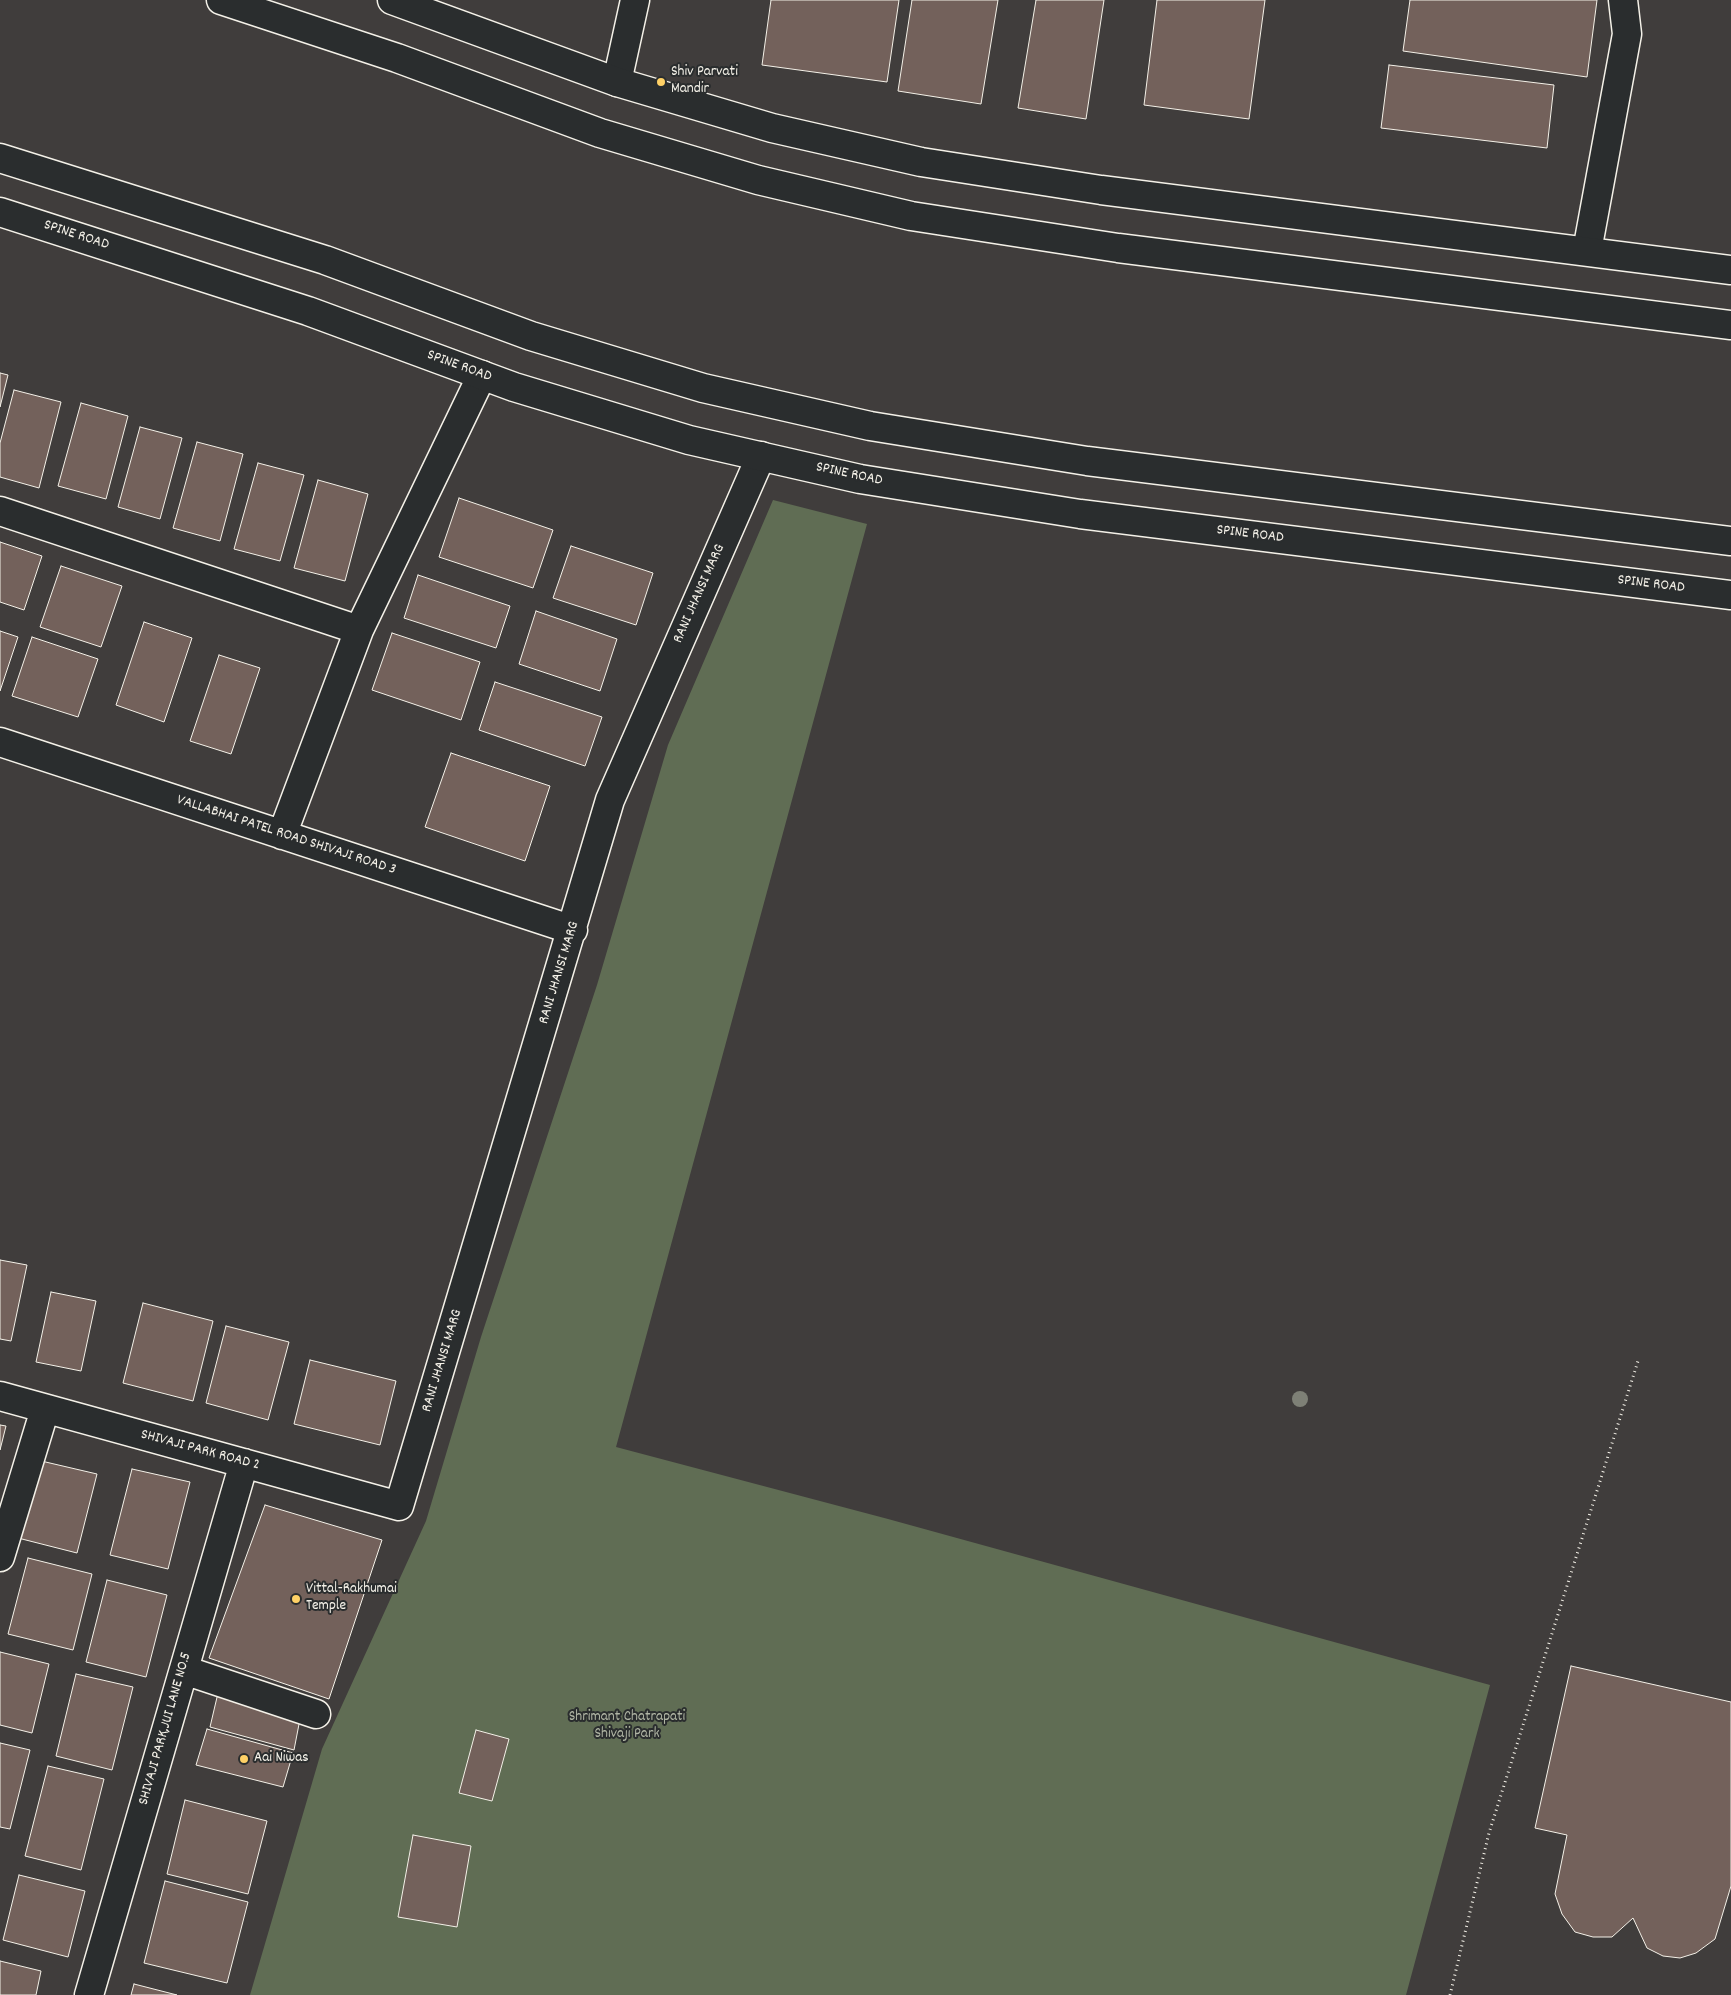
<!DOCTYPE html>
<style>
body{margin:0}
canvas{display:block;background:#403d3c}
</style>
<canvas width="1731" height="1995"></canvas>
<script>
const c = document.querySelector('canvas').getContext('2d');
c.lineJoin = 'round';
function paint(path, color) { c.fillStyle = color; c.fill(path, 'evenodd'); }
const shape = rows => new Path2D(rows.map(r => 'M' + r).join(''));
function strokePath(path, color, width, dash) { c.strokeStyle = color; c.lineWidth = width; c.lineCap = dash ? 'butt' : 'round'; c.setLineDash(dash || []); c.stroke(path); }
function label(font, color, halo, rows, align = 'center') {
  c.font = font + ' Dekko,sans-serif'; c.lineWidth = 4; c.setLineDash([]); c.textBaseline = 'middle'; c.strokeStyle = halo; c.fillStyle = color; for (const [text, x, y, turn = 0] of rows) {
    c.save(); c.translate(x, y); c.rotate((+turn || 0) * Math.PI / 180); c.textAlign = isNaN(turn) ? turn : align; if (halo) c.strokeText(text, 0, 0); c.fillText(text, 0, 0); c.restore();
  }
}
const green = shape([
 [773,500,867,524,616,1447,888,1519,1490,1685,1406,1995,250,1995,322,1749,426,1521,481,1337,597,985,668,745]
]);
const building = shape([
 [771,0,899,0,887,82,762,65,771,0],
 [912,0,998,0,981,104,898,91,912,0],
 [1036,0,1104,0,1086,119,1018,108,1036,0],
 [1157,0,1265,0,1249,119,1144,105,1157,0],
 [1410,0,1597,0,1587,77,1403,51,1410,0],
 [1389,65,1554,85,1547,148,1381,128,1389,65],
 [0,373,8,375,0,407,0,373],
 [14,390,61,402,39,488,0,477,0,443,14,390],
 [81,403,128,416,106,499,58,486,81,403],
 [140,427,182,438,160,519,118,507,140,427],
 [197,442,243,454,220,541,173,528,197,442],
 [258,463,304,475,280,561,234,549,258,463],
 [318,480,368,494,345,581,294,568,318,480],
 [459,498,553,530,533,588,439,557,459,498],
 [0,542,42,556,24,610,0,602,0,542],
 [571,546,653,573,636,625,553,598,571,546],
 [61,566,122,586,101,647,40,627,61,566],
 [418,575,510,606,496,648,404,618,418,575],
 [536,611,617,639,600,691,519,664,536,611],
 [144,622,192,638,164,722,116,705,144,622],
 [0,631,18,637,0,691,0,631],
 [392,633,480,662,461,720,372,690,392,633],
 [32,637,98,659,78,717,12,696,32,637],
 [219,655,260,668,231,754,190,741,219,655],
 [495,682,602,717,585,766,479,730,495,682],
 [451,753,550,786,525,861,425,827,451,753],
 [0,1260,27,1265,11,1341,0,1339,0,1260],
 [51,1292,96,1301,81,1371,36,1362,51,1292],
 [143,1303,213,1321,193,1401,123,1383,143,1303],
 [226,1326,289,1342,268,1420,206,1403,226,1326],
 [310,1360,396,1381,380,1445,294,1424,310,1360],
 [0,1425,6,1426,0,1450,0,1425],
 [37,1460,97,1474,77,1553,18,1538,37,1460],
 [132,1469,190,1482,168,1569,110,1555,132,1469],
 [265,1505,382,1540,329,1699,209,1658,265,1505],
 [28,1558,92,1574,73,1650,8,1634,28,1558],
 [107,1580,167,1595,146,1677,86,1662,107,1580],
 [0,1652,49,1664,32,1733,0,1725,0,1652],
 [1571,1666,1731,1702,1731,1886,1715,1939,1696,1953,1680,1958,1663,1956,1647,1948,1633,1918,1612,1937,1593,1937,1575,1932,1562,1914,1555,1894,1567,1835,1535,1828,1571,1666],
 [76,1674,133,1687,112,1770,56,1756,76,1674],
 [218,1693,300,1719,294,1750,210,1727,218,1693],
 [207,1729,293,1753,283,1787,196,1765,207,1729],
 [476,1730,509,1739,492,1801,459,1793,476,1730],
 [0,1743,30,1750,10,1829,0,1827,0,1743],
 [48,1766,104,1779,81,1870,25,1856,48,1766],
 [185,1800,267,1821,248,1894,167,1874,185,1800],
 [413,1835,471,1846,457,1927,398,1917,413,1835],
 [19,1875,85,1891,68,1957,3,1940,19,1875],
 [165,1881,248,1902,227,1983,144,1963,165,1881],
 [0,1961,41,1971,36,1995,0,1995,0,1961],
 [134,1984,177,1995,131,1995,134,1984]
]);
const path = shape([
 [1450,1995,1489,1833,1638,1361]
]);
const minor = shape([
 [617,82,635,0],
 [1587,251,1627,34,1623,0],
 [0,511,359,630],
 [0,742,573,930],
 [282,835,359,630,482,375],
 [0,1396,399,1506,610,800,761,456],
 [0,1557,45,1409],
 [184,1670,316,1714],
 [89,1995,244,1463]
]);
const tertiary = shape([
 [392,0,617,82,772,128,921,162,1101,190,1731,270],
 [0,212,308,311,514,387,689,440,860,479,1080,514,1731,595]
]);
const primary = shape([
 [221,0,397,58,600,133,758,180,911,216,1118,248,1731,325],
 [0,158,325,260,531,336,703,388,870,426,1087,461,1731,541]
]);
const trees = [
 [1300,1399]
];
const markers = [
 [661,82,5,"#ffd166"],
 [296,1599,5,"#ffd166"],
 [244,1759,5,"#ffd166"]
];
const poiNames = [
 ["Shiv Parvati",671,73],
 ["Mandir",671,90],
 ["Vittal-Rakhumai",306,1590],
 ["Temple",306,1607],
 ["Aai Niwas",254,1759]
];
const streetNames = [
 ["SPINE ROAD",76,236,18],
 ["SPINE ROAD",459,367,20],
 ["SPINE ROAD",849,475,12],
 ["SPINE ROAD",1250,535,7],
 ["SPINE ROAD",1651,585,7],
 ["RANI JHANSI MARG",700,594,-66],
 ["VALLABHAI PATEL ROAD SHIVAJI ROAD 3",286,836,18],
 ["RANI JHANSI MARG",560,973,-73],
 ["RANI JHANSI MARG",443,1361,-73],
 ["SHIVAJI PARK ROAD 2",200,1451,15],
 ["SHIVAJI PARK,JUI LANE NO.5",166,1729,-74]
];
const parkNames = [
 ["Shrimant Chatrapati",627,1718],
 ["Shivaji Park",627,1735]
];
paint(green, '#606d54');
paint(building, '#73615b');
strokePath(building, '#f4f1e8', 1);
strokePath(minor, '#f4f1e8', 31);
strokePath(tertiary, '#f4f1e8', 31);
strokePath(primary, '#f4f1e8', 31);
strokePath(path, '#f4f1e8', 3, [1, 4]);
strokePath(minor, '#2a2d2e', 28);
strokePath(tertiary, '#2a2d2e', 28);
strokePath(primary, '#2a2d2e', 28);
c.fillStyle = '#7e8076';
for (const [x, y] of trees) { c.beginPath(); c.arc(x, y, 8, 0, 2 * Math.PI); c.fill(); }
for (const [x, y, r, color] of markers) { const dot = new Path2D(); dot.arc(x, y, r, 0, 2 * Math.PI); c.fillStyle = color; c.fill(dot); strokePath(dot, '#2a2d2e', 2); }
label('15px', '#f4f1e8', '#2a2d2e', poiNames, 'left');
label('15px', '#f4f1e8', '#2a2d2e', streetNames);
label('15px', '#b1b6a5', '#2a2d2e', parkNames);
</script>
